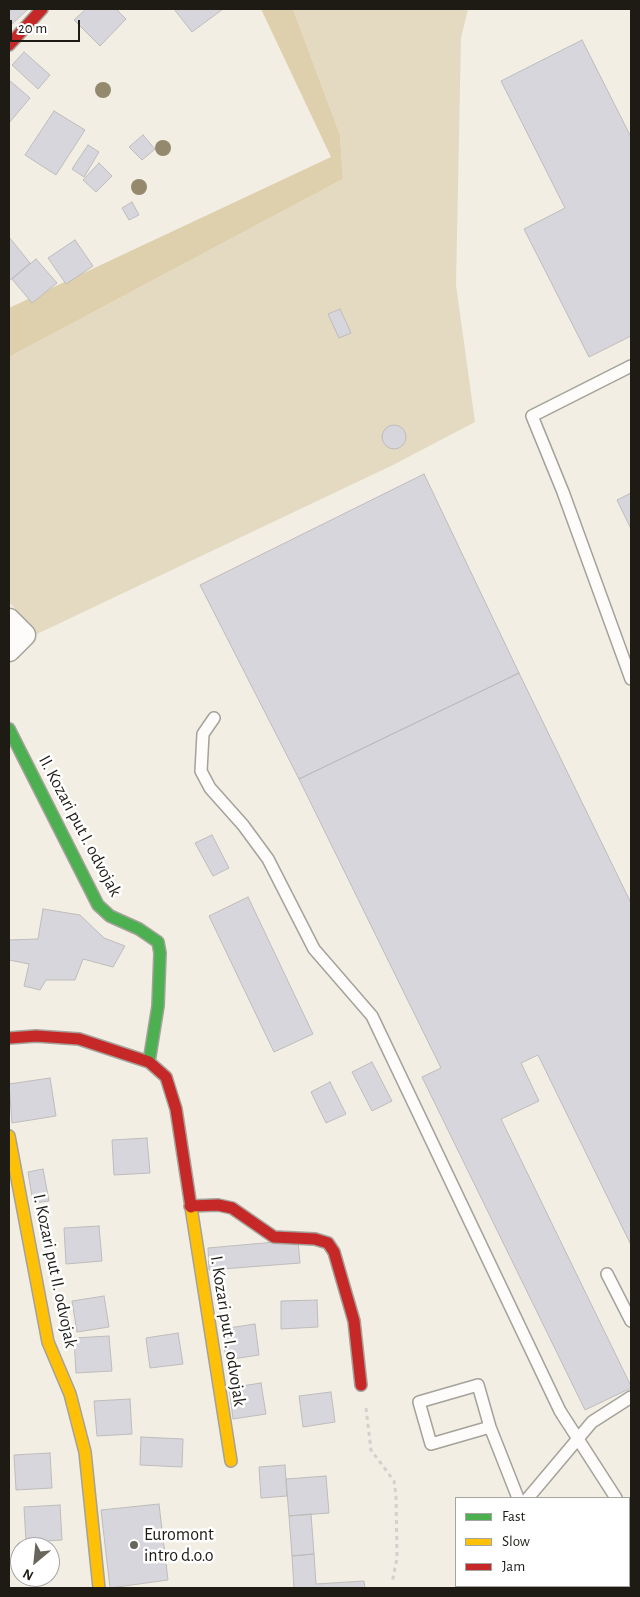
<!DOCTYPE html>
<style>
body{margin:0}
#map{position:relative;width:640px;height:1597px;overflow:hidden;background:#f2eee4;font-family:"Alegreya Sans",sans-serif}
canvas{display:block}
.frame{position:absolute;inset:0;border:10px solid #1e1b15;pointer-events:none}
.legend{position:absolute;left:455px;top:1497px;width:175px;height:90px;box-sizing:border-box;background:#fff;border:1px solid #a5a4a1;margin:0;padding:6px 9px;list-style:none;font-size:15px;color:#1e1b15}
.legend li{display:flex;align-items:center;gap:10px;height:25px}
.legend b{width:25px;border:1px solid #a5a4a1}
.north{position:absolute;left:10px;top:1537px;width:50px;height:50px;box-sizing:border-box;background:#fff;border:1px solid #a5a4a1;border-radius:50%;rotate:208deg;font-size:14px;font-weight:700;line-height:20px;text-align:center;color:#1e1b15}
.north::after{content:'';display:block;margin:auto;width:18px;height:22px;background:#68655d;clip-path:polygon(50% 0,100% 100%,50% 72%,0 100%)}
.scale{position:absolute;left:10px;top:20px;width:70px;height:22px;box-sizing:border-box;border:2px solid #1e1b15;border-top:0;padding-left:6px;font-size:15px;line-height:18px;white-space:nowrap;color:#1e1b15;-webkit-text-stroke:4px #fff;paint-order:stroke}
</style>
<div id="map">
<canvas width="640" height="1597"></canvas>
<div class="frame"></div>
<ul class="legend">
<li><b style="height:6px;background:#4caf50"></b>Fast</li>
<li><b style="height:6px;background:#ffc107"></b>Slow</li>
<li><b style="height:6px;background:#c62828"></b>Jam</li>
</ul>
<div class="north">N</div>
<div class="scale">20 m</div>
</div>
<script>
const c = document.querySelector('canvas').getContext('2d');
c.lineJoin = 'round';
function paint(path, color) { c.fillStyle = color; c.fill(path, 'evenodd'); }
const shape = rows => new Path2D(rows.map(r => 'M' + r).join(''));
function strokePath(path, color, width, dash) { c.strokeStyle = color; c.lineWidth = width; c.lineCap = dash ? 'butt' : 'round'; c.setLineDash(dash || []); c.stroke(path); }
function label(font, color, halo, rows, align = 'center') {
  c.font = font + ' "Alegreya Sans",sans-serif'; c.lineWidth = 5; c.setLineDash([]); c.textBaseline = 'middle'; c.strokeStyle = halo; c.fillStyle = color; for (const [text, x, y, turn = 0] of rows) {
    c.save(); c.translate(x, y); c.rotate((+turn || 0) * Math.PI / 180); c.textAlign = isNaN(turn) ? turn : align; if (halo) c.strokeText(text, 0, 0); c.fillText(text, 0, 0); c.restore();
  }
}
const green = shape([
 [293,9,468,9,461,38,456,285,475,422,393,465,37,634,9,602,9,357,343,179,340,135]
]);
const forest = shape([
 [261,9,293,9,340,135,343,179,9,357,9,308,331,157]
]);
const building = shape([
 [9,9,28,9,10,26,9,9],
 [86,9,116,9,126,19,100,46,74,20,86,9],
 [174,9,223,9,192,32,174,9],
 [582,40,631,137,631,336,589,357,524,229,565,208,501,81,582,40],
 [24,52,50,75,38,89,12,65,24,52],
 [9,80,30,98,9,123,9,80],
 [54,111,85,130,56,175,25,155,54,111],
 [143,135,155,149,142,160,129,147,143,135],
 [88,145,99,152,84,177,72,169,88,145],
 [99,163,112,176,96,192,83,180,99,163],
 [132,202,139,215,129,220,122,208,132,202],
 [9,237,30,263,9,281,9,237],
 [75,240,93,266,66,284,48,258,75,240],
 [36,259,57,283,32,303,12,279,36,259],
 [340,309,351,333,339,338,328,314,340,309],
 '382 437a12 12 0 1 1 24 0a12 12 0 1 1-24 0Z',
 [424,474,519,673,299,779,200,585,424,474],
 [631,493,631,529,617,500,631,493],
 [519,673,631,903,631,1245,538,1055,521,1063,539,1101,501,1119,631,1386,631,1388,585,1410,422,1077,441,1068,299,779,519,673],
 [212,835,229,868,213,876,195,843,212,835],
 [248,897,313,1034,274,1052,209,916,248,897],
 [43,909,80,915,104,938,125,946,113,967,83,959,75,980,46,980,40,990,24,986,29,964,9,960,9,940,38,939,43,909],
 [372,1062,392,1101,372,1111,352,1072,372,1062],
 [50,1078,56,1116,12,1123,9,1084,50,1078],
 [330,1082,346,1114,326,1123,311,1092,330,1082],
 [147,1138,150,1173,114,1175,112,1140,147,1138],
 [43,1169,49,1201,33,1203,28,1172,43,1169],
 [99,1226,102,1261,66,1264,64,1228,99,1226],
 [298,1240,300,1263,209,1270,208,1248,298,1240],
 [104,1296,109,1327,77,1332,72,1301,104,1296],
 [317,1300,318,1327,281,1329,281,1301,317,1300],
 [255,1324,259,1355,226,1360,222,1329,255,1324],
 [178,1333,183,1364,150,1368,146,1338,178,1333],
 [109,1336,112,1371,76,1373,74,1338,109,1336],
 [261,1383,266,1414,233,1419,229,1388,261,1383],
 [331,1392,335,1422,303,1427,299,1396,331,1392],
 [130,1399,132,1434,97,1436,94,1401,130,1399],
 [141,1437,183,1439,182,1467,140,1465,141,1437],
 [50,1453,52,1488,16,1490,14,1455,50,1453],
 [285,1465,287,1496,261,1498,259,1467,285,1465],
 [326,1476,329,1513,289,1516,286,1479,326,1476],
 [159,1504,168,1580,110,1588,101,1510,159,1504],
 [60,1505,62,1540,26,1542,24,1507,60,1505],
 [311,1514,314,1554,292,1556,289,1516,311,1514],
 [314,1554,316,1584,364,1581,365,1588,294,1588,292,1556,314,1554]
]);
const path = shape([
 [366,1408,371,1450,394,1481,396,1496,397,1558,392,1583]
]);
const lane = shape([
 [631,366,532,416,563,492,631,679],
 [214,718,203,734,201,771,210,788,243,825,268,859,314,949,372,1016,560,1411,616,1498],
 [607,1274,631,1321],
 [490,1427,431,1444,419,1402,478,1385,490,1427,518,1498],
 [528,1498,592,1422,631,1397],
 [629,1511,631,1513],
 [483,1588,484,1586]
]);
const street = shape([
 [9,620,24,635,9,650]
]);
const fast = shape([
 [9,729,98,905,110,916,139,929,158,942,160,953,158,1006,149,1062]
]);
const slow = shape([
 [9,1136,48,1342,70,1394,85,1452,99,1588],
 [191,1207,231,1461]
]);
const jam = shape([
 [9,45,42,9],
 [9,1038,36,1036,79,1039,149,1062,166,1077,176,1109,191,1207],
 [190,1206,218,1205,232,1208,274,1237,315,1239,328,1243,334,1252,354,1321,361,1385]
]);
const trees = [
 [103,90],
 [163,148],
 [139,187]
];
const markers = [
 [134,1545,5,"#68655d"]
];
const streetNames = [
 ["II. Kozari put I. odvojak",80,826,62],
 ["I. Kozari put II. odvojak",55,1271,78],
 ["I. Kozari put I. odvojak",228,1331,81]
];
const poiNames = [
 ["Euromont",144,1535],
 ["intro d.o.o",144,1556]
];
paint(green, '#e4dac1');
paint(forest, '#dfd0ad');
paint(building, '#d6d6dc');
strokePath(building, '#bebcbb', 1);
strokePath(lane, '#a4a29a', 14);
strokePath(street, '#a4a29a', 25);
strokePath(fast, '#a4a29a', 14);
strokePath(slow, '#a4a29a', 14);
strokePath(jam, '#a4a29a', 14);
strokePath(path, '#d3d1ce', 3, [4, 4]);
strokePath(lane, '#fdfcfb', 11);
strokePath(street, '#fdfcfb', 22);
strokePath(fast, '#4caf50', 11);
strokePath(slow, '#ffc107', 11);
strokePath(jam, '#c62828', 11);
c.fillStyle = '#94896c';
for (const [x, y] of trees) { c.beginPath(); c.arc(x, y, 8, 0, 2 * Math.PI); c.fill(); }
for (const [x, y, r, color] of markers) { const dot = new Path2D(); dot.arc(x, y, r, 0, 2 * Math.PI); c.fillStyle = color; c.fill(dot); strokePath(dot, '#fff', 2); }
label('18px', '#1e1b15', '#fff', streetNames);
label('18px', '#1e1b15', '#fff', poiNames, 'left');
</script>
